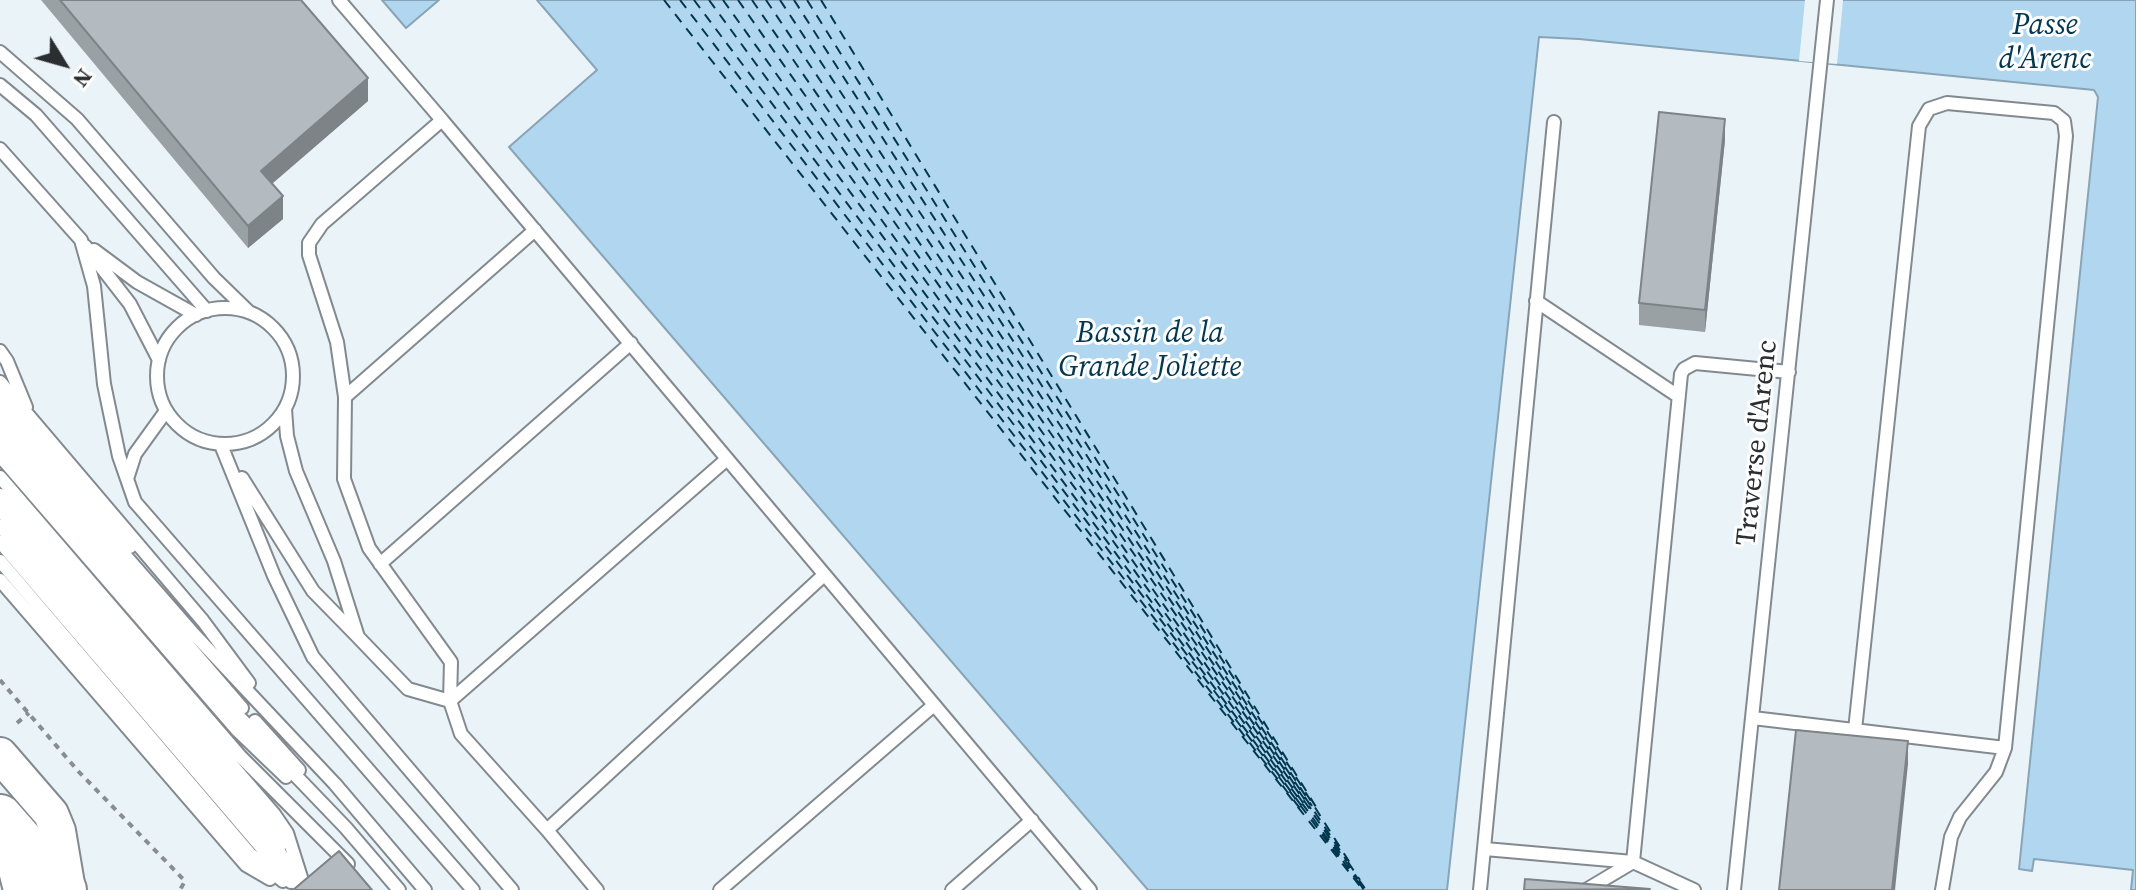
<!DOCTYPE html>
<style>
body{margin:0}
#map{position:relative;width:2136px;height:890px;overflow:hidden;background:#eaf3f8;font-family:"Source Serif 4",serif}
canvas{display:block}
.north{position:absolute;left:24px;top:24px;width:80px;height:80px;-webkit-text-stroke:6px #fefefe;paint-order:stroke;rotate:127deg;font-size:22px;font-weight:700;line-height:32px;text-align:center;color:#2b2e30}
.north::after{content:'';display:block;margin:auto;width:28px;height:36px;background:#2b2e30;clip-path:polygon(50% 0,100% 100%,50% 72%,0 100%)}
</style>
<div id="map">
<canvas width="2136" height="890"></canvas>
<div class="north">N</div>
</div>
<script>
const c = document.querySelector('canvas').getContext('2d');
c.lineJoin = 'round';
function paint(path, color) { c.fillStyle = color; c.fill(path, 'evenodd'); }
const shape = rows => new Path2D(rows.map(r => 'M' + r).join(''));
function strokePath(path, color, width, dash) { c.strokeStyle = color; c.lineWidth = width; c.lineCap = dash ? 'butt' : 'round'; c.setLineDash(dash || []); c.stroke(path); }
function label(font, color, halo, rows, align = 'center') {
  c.font = font + ' "Source Serif 4",serif'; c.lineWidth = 6; c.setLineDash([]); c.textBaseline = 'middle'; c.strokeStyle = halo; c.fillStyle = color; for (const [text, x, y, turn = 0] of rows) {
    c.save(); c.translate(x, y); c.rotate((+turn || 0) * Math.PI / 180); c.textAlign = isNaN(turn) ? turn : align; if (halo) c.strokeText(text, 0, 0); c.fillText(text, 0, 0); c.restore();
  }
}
const water = shape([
 [382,0,439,0,406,28,382,0],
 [537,0,2136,0,2136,890,2131,890,2133,870,2034,859,2032,871,2019,869,2098,97,2094,90,1579,39,1539,37,1447,890,1148,890,509,147,597,70,537,0]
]);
const pier = shape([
 [1805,0,1843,0,1837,64,1799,61]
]);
const ferry = shape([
 [664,0,1363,890],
 [680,0,1302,811],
 [694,0,1343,862],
 [709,0,1303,808],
 [723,0,1343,860],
 [738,0,1306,807],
 [752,0,1358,879],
 [766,0,1311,809],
 [780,0,1347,861],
 [794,0,1312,806],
 [807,0,1350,863],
 [821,0,1316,807],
 [1343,861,1358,882],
 [1348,862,1360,880],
 [1359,880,1366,890],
 [1358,881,1364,890]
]);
const path = shape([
 [0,680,78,771,185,881,180,890],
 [17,723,29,713]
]);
const lane = shape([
 [339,0,442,120,322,224,309,243,309,255,337,342,345,397,344,479,369,548,451,662,450,701],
 [0,52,77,119,214,278,249,312],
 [0,85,36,115,207,311],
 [442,120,1090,890],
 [0,149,81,240,94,286,104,384,119,456,135,502,473,890],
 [85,246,130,304,159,360],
 [94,250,137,282,196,315],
 [1536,301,1678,396],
 '157 376a68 68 0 1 1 136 0a68 68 0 1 1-136 0Z',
 [0,351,7,361,26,407],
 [0,382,203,621,249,683],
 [0,397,130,547],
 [345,397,535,230],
 [0,412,192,632,335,784,425,890],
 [0,427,242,708],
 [0,442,224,701,346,828,399,890],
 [221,445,274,576,313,657,512,890],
 [0,456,238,731,286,777],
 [0,477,240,756,348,864],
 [242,478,313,591,358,637,334,561,296,471,287,436,285,409],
 [127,479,135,454,166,411],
 [0,495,274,814,287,833,305,890],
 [0,510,279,835,283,843],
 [0,526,279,851,297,884],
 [0,542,291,882],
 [0,561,250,854,283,881],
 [380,564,631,343],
 [0,580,246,865,270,879],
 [358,637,408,689,450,701,461,734,547,830,597,890],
 [450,701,727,459],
 [1753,718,2005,748],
 [255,721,299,770],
 [1855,730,1919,126,1929,109,1947,103,2054,113,2064,121,2066,136,2005,748,1996,772,1960,817,1951,837,1942,890],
 [547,830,824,575],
 [1485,849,1633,862,1694,890],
 [720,890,934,705],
 [952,890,1032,820],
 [1480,890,1554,122],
 [1586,890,1633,862,1681,374,1684,369,1695,363,1789,372],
 [1734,890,1827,0]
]);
const secondary = shape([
 [0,755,51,814,58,831,68,890],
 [0,846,16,870,21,890]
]);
const highway = shape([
 [0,817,64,890]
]);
const wall = shape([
 [41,0,301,0,368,101,272,184,283,219,248,248],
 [1725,140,1705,332,1639,325,1639,303]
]);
const shadedWall = shape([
 [368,78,368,101,261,193,261,171],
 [1725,119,1725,140,1705,332,1705,310],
 [283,196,283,219,248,248,248,226],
 [1908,741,1908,764,1895,890,1892,890]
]);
const building = shape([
 [60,0,301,0,368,78,261,171,283,196,248,226,60,0],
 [1659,112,1725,119,1705,310,1639,303,1659,112],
 [1796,730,1908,741,1892,890,1779,890,1796,730],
 [339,851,372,890,293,890,339,851],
 [1525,879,1650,889,1524,890,1525,879]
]);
const streetNames = [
 ["Traverse d'Arenc",1758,443,-84]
];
const waterNames = [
 ["Passe",2045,26],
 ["d'Arenc",2045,60],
 ["Bassin de la",1150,334],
 ["Grande Joliette",1150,368]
];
paint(water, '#b0d7ef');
strokePath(water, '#88a4b6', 2);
paint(pier, '#eaf3f8');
strokePath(ferry, '#033750', 2, [10, 8]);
strokePath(lane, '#838a8f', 16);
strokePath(secondary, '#838a8f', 38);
strokePath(highway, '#838a8f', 48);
strokePath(path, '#878d90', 4, [6, 6]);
strokePath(lane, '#fff', 12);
strokePath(secondary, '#fff', 34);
strokePath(highway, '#fff', 44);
paint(wall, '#9aa1a5');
paint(shadedWall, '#7d8386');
paint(building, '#b3bbc0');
strokePath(building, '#7d8386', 2);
label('28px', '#2b2e30', '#fefefe', streetNames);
label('italic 30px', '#033750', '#fefefe', waterNames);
</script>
